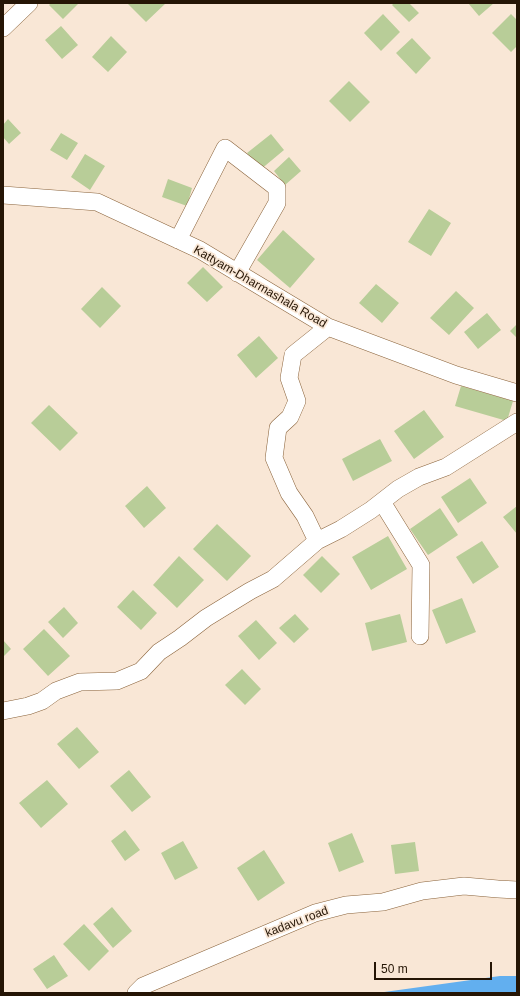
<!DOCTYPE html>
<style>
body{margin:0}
#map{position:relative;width:520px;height:996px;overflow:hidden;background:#f9e7d6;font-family:Arial,sans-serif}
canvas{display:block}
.frame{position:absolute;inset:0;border:4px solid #251505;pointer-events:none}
.scale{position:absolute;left:374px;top:962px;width:118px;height:18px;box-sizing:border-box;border:2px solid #251505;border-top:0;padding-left:5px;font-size:12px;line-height:14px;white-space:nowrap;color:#251505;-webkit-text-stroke:3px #f9e7d6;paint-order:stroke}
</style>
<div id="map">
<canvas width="520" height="996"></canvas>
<div class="frame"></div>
<div class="scale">50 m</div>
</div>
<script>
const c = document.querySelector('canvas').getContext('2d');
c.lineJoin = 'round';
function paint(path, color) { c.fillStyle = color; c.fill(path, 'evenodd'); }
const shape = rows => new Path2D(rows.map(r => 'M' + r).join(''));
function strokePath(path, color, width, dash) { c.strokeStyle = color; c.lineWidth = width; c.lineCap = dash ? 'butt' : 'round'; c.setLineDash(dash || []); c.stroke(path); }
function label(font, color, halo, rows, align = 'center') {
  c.font = font + ' Arial,sans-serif'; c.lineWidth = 3.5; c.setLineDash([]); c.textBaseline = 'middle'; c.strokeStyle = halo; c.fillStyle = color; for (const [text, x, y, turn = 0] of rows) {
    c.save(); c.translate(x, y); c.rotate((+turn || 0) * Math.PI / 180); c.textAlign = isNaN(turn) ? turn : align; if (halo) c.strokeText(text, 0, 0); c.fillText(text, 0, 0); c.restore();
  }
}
const water = shape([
 [500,976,517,976,517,993,377,993]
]);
const building = shape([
 [51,3,79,3,63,19,49,5],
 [127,3,166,3,146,22],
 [394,3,409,3,419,13,409,22,392,5],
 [468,3,494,3,479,16],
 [383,14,400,32,381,51,364,33],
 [511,14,517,20,517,46,511,52,492,33],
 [61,26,78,45,62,59,45,40],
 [111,36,127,52,108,72,92,57],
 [412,38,431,58,416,74,396,53],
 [349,81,370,102,350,122,329,101],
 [8,119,21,133,9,144,3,137,3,125],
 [61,133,78,143,67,160,50,150],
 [271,134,284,150,260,170,247,153],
 [85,154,105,166,90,190,71,177],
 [289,157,301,171,285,185,274,171],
 [168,179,192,188,187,206,162,197],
 [429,209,451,223,431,256,408,242],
 [283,230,315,259,290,288,257,260],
 [203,267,223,287,207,302,187,283],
 [376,284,399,303,382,323,359,303],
 [102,287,121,306,100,328,81,309],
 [456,291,474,308,449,335,430,318],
 [487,313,501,330,478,349,464,332],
 [517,324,517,338,510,331],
 [259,336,278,358,256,378,237,355],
 [461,386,513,401,507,421,455,406],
 [49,405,78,433,60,451,31,423],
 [424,410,444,437,414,459,394,431],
 [380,439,392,461,353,481,342,459],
 [470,478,487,503,458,523,441,497],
 [147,486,166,508,144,528,125,506],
 [517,506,517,534,503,517],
 [440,508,458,535,428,555,410,529],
 [217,524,251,556,227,581,193,549],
 [388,536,407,569,371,590,352,557],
 [482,541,499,567,473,584,456,557],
 [179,556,204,580,177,608,153,585],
 [322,556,340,574,321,593,303,575],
 [133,590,157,613,141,630,117,607],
 [462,598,476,632,446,644,432,610],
 [64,607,78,623,63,638,48,622],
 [295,614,309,629,294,643,279,628],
 [400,614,407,642,372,651,365,623],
 [256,620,277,643,259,660,238,636],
 [44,629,70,656,48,676,23,649],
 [3,640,11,649,3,657],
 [242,669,261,689,245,705,225,685],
 [77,727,99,752,79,769,57,744],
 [129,770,151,797,132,812,110,786],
 [47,780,68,804,41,828,19,803],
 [125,830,140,850,125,861,111,841],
 [352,833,364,862,339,872,328,843],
 [183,841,198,868,175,880,161,853],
 [415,842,419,871,395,874,391,845],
 [264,850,285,883,258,901,237,868],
 [112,907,132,931,113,948,93,924],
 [84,924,109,951,89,971,63,944],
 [54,955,68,976,47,989,33,969]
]);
const minor = shape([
 [3,28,29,3],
 [3,195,97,202,200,250,328,327,456,375,517,393],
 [178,240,225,148,277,188,277,203,237,273],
 [382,502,421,565,420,636],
 [317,541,341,529,371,510,398,489,419,477,446,467,517,422],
 [3,711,28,706,42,701,56,691,80,682,117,681,141,671,159,652,180,638,206,618,250,591,273,579,317,541,305,516,289,493,274,458,278,428,290,417,297,401,289,378,293,355,328,327],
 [136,993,143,986,315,913,346,905,383,902,422,891,464,886,498,889,517,890]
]);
const streetNames = [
 ["Kattyam-Dharmashala Road",260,287,30],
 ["kadavu road",297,922,-21]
];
paint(water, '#62afef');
paint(building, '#b8cd98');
strokePath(minor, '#8a633b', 18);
strokePath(minor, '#fff', 17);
label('12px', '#251505', '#f9e7d6', streetNames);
</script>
